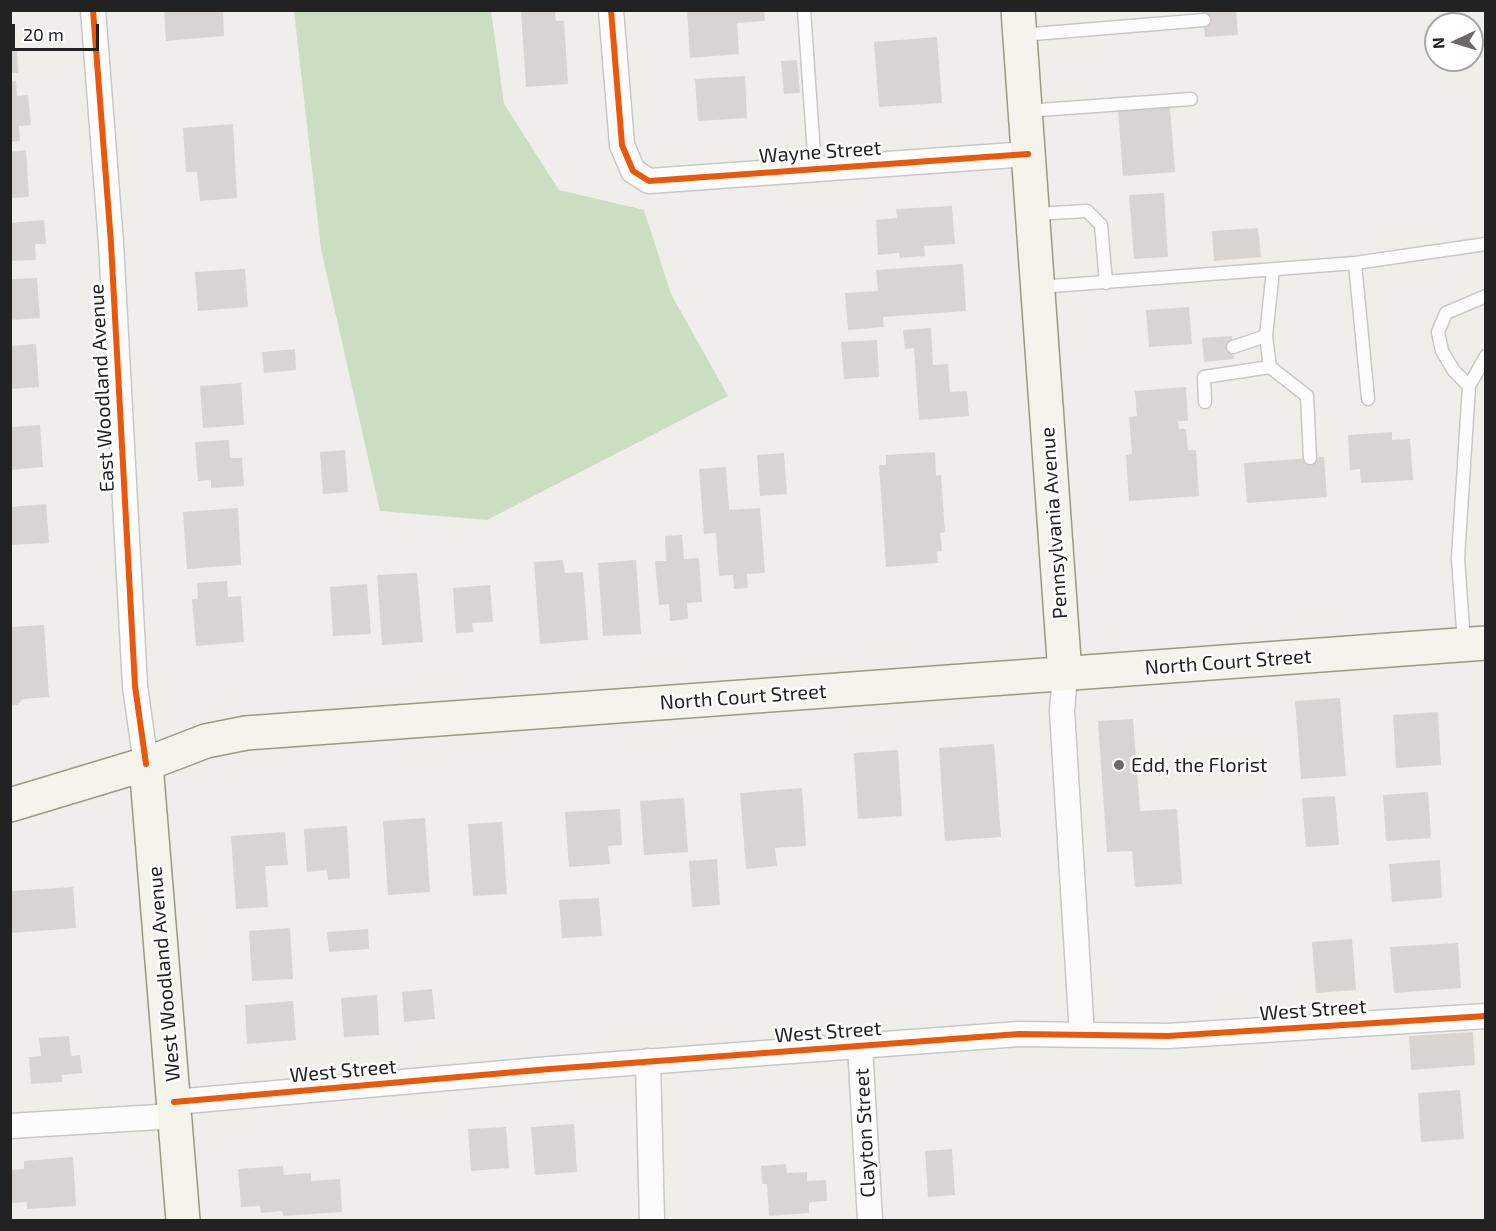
<!DOCTYPE html>
<style>
body{margin:0}
#map{position:relative;width:1496px;height:1231px;overflow:hidden;background:#f0eeeb;font-family:"Exo 2",sans-serif}
canvas{display:block}
.frame{position:absolute;inset:0;border:12px solid #222;pointer-events:none}
.north{position:absolute;left:1424px;top:12px;width:60px;height:60px;box-sizing:border-box;background:#fff;border:2px solid #a7a7a7;border-radius:50%;rotate:266deg;font-size:16px;font-weight:700;line-height:24px;text-align:center;color:#222}
.north::after{content:'';display:block;margin:auto;width:21px;height:27px;background:#6a6968;clip-path:polygon(50% 0,100% 100%,50% 72%,0 100%)}
.scale{position:absolute;left:12px;top:24px;width:87px;height:27px;box-sizing:border-box;border:3px solid #222;border-top:0;padding-left:8px;font-size:18px;line-height:21px;white-space:nowrap;color:#222;-webkit-text-stroke:4px #fff;paint-order:stroke}
</style>
<div id="map">
<canvas width="1496" height="1231"></canvas>
<div class="frame"></div>
<div class="north">N</div>
<div class="scale">20 m</div>
</div>
<script>
const c = document.querySelector('canvas').getContext('2d');
c.lineJoin = 'round';
function paint(path, color) { c.fillStyle = color; c.fill(path, 'evenodd'); }
const shape = rows => new Path2D(rows.map(r => 'M' + r).join(''));
function strokePath(path, color, width, dash) { c.strokeStyle = color; c.lineWidth = width; c.lineCap = dash ? 'butt' : 'round'; c.setLineDash(dash || []); c.stroke(path); }
function label(font, color, halo, rows, align = 'center') {
  c.font = font + ' "Exo 2",sans-serif'; c.lineWidth = 5; c.setLineDash([]); c.textBaseline = 'middle'; c.strokeStyle = halo; c.fillStyle = color; for (const [text, x, y, turn = 0] of rows) {
    c.save(); c.translate(x, y); c.rotate((+turn || 0) * Math.PI / 180); c.textAlign = isNaN(turn) ? turn : align; if (halo) c.strokeText(text, 0, 0); c.fillText(text, 0, 0); c.restore();
  }
}
const forest = shape([
 [294,11,491,11,504,104,559,190,644,210,671,294,728,396,487,520,380,511,321,249]
]);
const building = shape([
 [164,10,223,10,224,36,166,41],
 [521,10,555,10,556,21,564,21,568,84,526,87],
 [687,10,764,10,765,21,737,23,739,54,690,58],
 [1203,10,1236,10,1238,35,1205,37],
 [937,37,942,103,879,107,874,42],
 [17,51,18,73,10,73,10,52],
 [797,60,800,93,784,94,781,61],
 [745,76,747,118,698,121,695,79],
 [16,81,17,96,28,95,31,125,19,126,20,141,10,142,10,82],
 [1170,107,1175,172,1123,176,1118,111],
 [233,124,237,198,200,201,197,172,186,172,183,128],
 [26,150,29,197,10,198,10,152],
 [1164,193,1168,257,1134,259,1129,195],
 [952,206,955,244,924,246,925,256,900,258,899,253,878,255,876,220,897,218,896,209],
 [44,220,46,244,35,244,36,260,10,261,10,223],
 [1258,228,1261,257,1214,261,1212,231],
 [963,264,966,311,883,317,884,327,848,330,845,293,878,291,876,270],
 [245,269,248,307,198,311,195,272],
 [37,278,40,318,10,320,10,279],
 [1189,307,1192,344,1149,347,1146,310],
 [931,328,933,365,948,364,950,392,967,391,969,416,919,420,914,348,905,349,903,330],
 [1232,336,1234,359,1204,362,1202,338],
 [877,340,879,377,844,379,841,342],
 [36,344,39,387,10,389,10,346],
 [295,349,296,370,264,373,262,352],
 [241,383,244,425,203,428,200,386],
 [1186,387,1188,421,1178,421,1179,429,1186,429,1188,450,1196,450,1199,496,1129,501,1126,455,1132,454,1129,417,1137,416,1135,391],
 [40,425,43,467,10,470,10,427],
 [1392,432,1392,440,1410,439,1413,480,1361,483,1360,469,1350,470,1348,435],
 [229,440,230,458,242,458,244,486,211,488,211,480,198,481,195,442],
 [345,450,348,492,323,494,320,452],
 [935,452,936,476,941,475,945,532,940,533,942,551,937,552,938,563,886,567,879,465,886,465,886,455],
 [784,453,787,494,760,496,757,455],
 [1324,457,1327,497,1247,503,1244,463],
 [726,467,729,510,760,508,765,573,747,574,748,588,734,589,733,575,719,576,716,533,704,534,699,469],
 [46,504,49,543,10,545,10,507],
 [238,508,241,565,187,569,183,512],
 [682,535,684,559,699,558,702,602,687,603,688,619,670,621,669,604,659,605,655,561,666,561,665,536],
 [563,560,565,573,583,572,588,640,540,644,534,562],
 [636,560,641,634,603,636,598,563],
 [417,573,423,642,382,645,377,575],
 [227,581,228,597,241,596,244,642,196,646,192,599,198,599,197,583],
 [367,584,371,634,333,636,330,587],
 [490,585,493,622,472,623,474,632,456,633,453,588],
 [44,625,49,697,23,699,17,705,10,706,10,627],
 [1340,698,1346,776,1301,779,1295,701],
 [1438,712,1441,765,1396,768,1393,715],
 [1133,719,1140,811,1177,809,1182,884,1135,887,1132,851,1107,852,1098,721],
 [994,744,1001,837,945,841,939,748],
 [898,750,902,816,858,819,854,753],
 [802,788,806,846,775,848,777,866,746,869,740,793],
 [1428,792,1431,838,1386,841,1383,795],
 [1335,796,1339,845,1306,847,1302,798],
 [684,798,688,852,644,855,640,801],
 [620,809,622,845,608,846,610,864,569,867,565,812],
 [425,818,430,892,388,895,383,821],
 [502,822,507,894,473,896,468,824],
 [347,826,350,878,328,880,327,870,307,872,304,829],
 [285,832,288,865,265,866,268,907,236,909,231,836],
 [717,859,720,905,692,907,689,861],
 [1440,860,1442,898,1392,902,1389,864],
 [73,887,76,928,10,933,10,891],
 [599,898,602,936,562,938,559,900],
 [290,928,293,979,252,981,249,931],
 [368,929,369,949,329,952,327,932],
 [1352,939,1356,990,1316,993,1312,942],
 [1458,943,1461,988,1394,993,1390,947],
 [432,989,435,1019,404,1022,402,992],
 [377,995,379,1035,344,1037,341,998],
 [293,1001,296,1040,247,1044,245,1005],
 [1473,1032,1475,1065,1411,1070,1409,1036],
 [69,1036,71,1056,80,1055,82,1073,62,1075,62,1082,31,1084,29,1057,41,1056,39,1038],
 [1460,1090,1464,1139,1421,1142,1418,1093],
 [574,1124,577,1172,535,1175,531,1127],
 [506,1127,509,1168,471,1171,468,1129],
 [952,1149,955,1195,928,1197,925,1151],
 [73,1157,76,1206,27,1209,27,1202,10,1203,10,1170,24,1169,24,1161],
 [786,1164,787,1173,807,1172,807,1181,826,1180,827,1201,809,1202,809,1213,769,1216,767,1184,762,1184,761,1166],
 [283,1166,284,1175,311,1173,311,1181,340,1179,342,1212,283,1216,282,1211,261,1213,260,1206,241,1207,238,1169]
]);
const lane = shape([
 [804,10,815,169],
 [1021,35,1204,20],
 [1026,111,1191,99],
 [1034,214,1087,211,1101,225,1106,283],
 [1355,263,1368,399],
 [1039,287,1355,263,1486,244],
 [1233,347,1266,336,1273,270],
 [1270,367,1307,396,1310,458],
 [1469,386,1454,371,1442,351,1438,332,1446,313,1486,296],
 [1205,402,1204,377,1270,367,1266,336],
 [1464,643,1458,558,1469,386,1486,356]
]);
const street = shape([
 [93,10,111,243,135,686,146,764],
 [611,10,622,145,633,171,649,181,1028,154],
 [1065,674,1062,711,1082,1035],
 [860,1046,870,1220],
 [648,1061,652,1220],
 [174,1102,550,1069,1019,1034,1168,1036,1486,1016],
 [10,1126,175,1116]
]);
const secondary = shape([
 [1018,10,1065,674],
 [146,764,183,1220],
 [10,805,146,764,206,741,246,733,1486,643]
]);
const cycleway = shape([
 [93,10,111,243,135,686,146,764],
 [611,10,622,145,633,171,649,181,1028,154],
 [174,1102,550,1069,1019,1034,1168,1036,1486,1016]
]);
const markers = [
 [1119,765,6,"#6a6968"]
];
const streetNames = [
 ["Wayne Street",820,152,-4],
 ["East Woodland Avenue",102,388,-93],
 ["Pennsylvania Avenue",1054,523,-94],
 ["North Court Street",1228,662,-4],
 ["North Court Street",743,697,-4],
 ["West Woodland Avenue",164,974,-95],
 ["West Street",1313,1010,-4],
 ["West Street",828,1032,-4],
 ["West Street",343,1071,-5],
 ["Clayton Street",865,1133,-93]
];
const poiNames = [
 ["Edd, the Florist",1131,765]
];
paint(forest, '#cbdec1');
paint(building, '#d7d4d2');
strokePath(lane, '#c9c8c7', 15);
strokePath(street, '#c9c8c7', 27);
strokePath(secondary, '#999a82', 36);
strokePath(lane, '#fdfcfc', 12);
strokePath(street, '#fdfcfc', 24);
strokePath(secondary, '#f4f4ed', 33);
strokePath(cycleway, '#e8590c', 6);
for (const [x, y, r, color] of markers) { const dot = new Path2D(); dot.arc(x, y, r, 0, 2 * Math.PI); c.fillStyle = color; c.fill(dot); strokePath(dot, '#fff', 2); }
label('20px', '#222', '#fff', streetNames);
label('20px', '#222', '#fff', poiNames, 'left');
</script>
